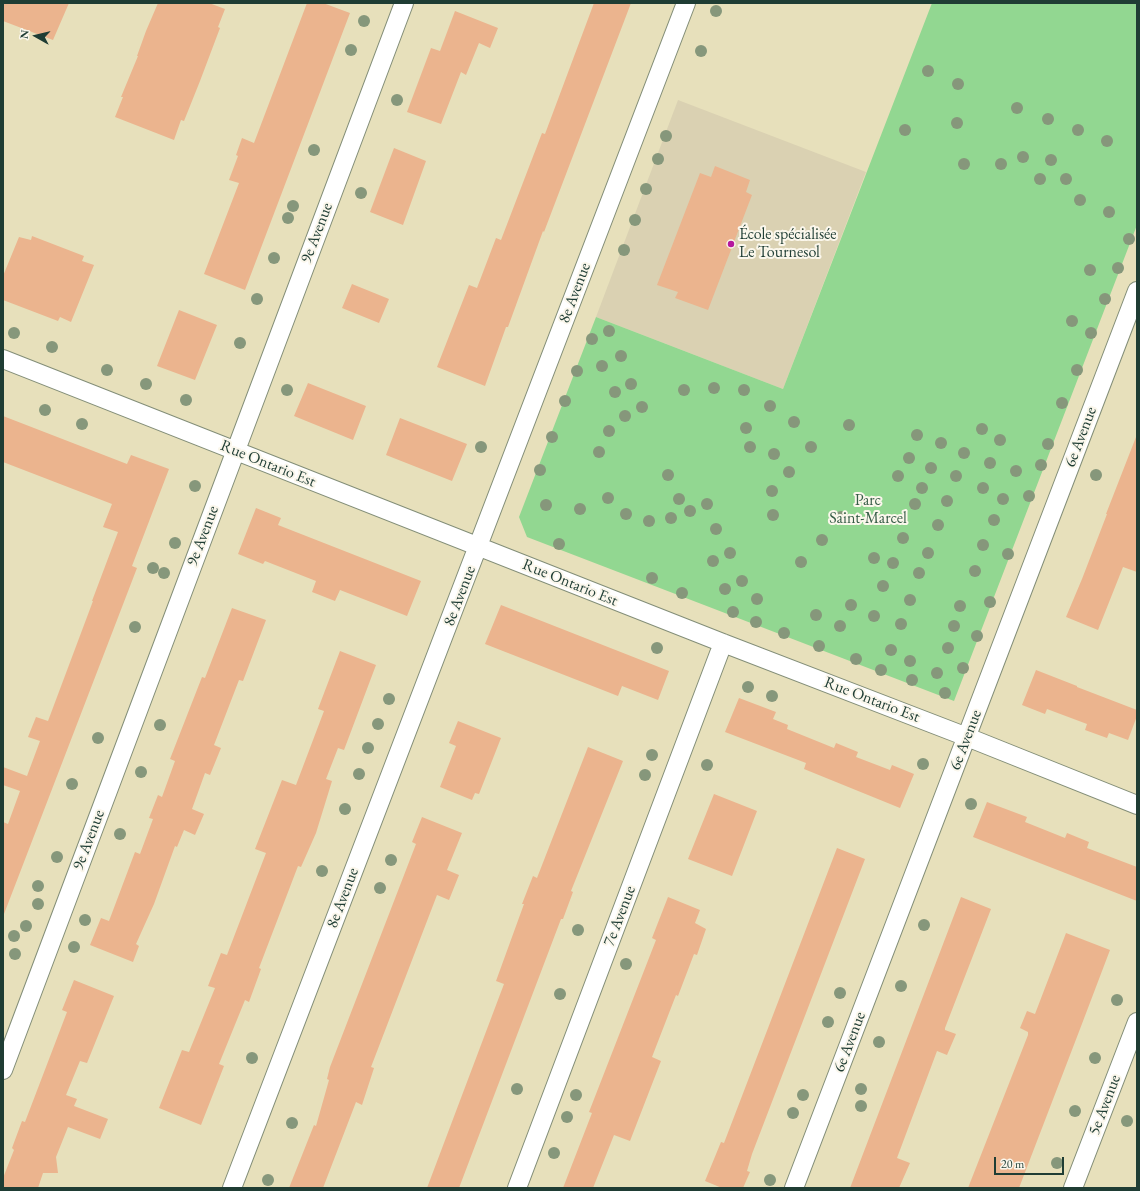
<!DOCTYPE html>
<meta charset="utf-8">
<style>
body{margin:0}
#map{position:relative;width:1140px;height:1191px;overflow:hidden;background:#e7e0bb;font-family:"EB Garamond",serif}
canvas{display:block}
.frame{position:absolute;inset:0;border:4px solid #1f3d34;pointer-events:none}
.north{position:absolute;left:16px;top:16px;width:40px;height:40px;-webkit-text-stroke:3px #fbf7ec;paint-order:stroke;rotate:278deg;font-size:11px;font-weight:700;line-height:16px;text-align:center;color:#1f3d34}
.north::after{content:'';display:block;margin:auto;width:14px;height:18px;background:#1f3d34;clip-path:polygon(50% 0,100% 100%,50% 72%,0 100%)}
.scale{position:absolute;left:994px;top:1157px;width:70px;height:18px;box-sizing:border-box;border:2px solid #1f3d34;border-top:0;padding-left:5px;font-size:12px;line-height:14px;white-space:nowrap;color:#1f3d34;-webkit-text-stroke:3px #fbf7ec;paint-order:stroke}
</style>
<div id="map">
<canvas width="1140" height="1191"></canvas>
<div class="frame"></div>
<div class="north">N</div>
<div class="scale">20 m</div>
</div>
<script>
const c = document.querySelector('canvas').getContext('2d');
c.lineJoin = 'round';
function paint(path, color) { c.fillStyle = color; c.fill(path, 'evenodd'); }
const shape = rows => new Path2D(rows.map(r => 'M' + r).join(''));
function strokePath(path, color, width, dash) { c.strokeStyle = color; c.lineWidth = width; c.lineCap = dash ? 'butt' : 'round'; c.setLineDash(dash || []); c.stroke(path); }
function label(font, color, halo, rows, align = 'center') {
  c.font = font + ' "EB Garamond",serif'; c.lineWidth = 4; c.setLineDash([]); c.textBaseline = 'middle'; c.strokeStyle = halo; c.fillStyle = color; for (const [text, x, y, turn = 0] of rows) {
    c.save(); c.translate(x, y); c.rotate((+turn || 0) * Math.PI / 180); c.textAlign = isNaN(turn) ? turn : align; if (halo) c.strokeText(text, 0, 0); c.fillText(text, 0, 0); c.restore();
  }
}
const built = shape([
 [678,100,866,172,783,389,596,317]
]);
const green = shape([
 [932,3,1137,3,1137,225,954,701,527,537,519,517,596,317,783,389]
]);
const building = shape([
 [3,3,69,3,53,40,3,21],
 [158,3,209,3,225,9,218,27,220,28,200,81,184,121,181,120,174,140,115,117,123,97,121,97,138,56,137,56,146,31],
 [307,3,323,3,350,13,245,290,204,274,239,183,229,180,238,156,236,155,242,138,254,143],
 [594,3,631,3,544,232,543,231,508,327,506,327,485,386,437,367,469,285,477,288,496,238,501,240,542,133,545,134],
 [455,11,498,28,490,48,479,43,466,75,461,72,441,124,407,112,431,48,440,51],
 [394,148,426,161,403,225,370,212],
 [715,166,750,180,746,192,752,195,708,310,675,298,678,292,657,285,700,173,711,177],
 [32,236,84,256,82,261,94,265,71,322,60,317,58,321,3,300,3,276,19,237,31,240],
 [352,284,389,299,379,323,342,308],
 [179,310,217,325,195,380,157,366],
 [308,383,366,406,353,440,294,416],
 [3,416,127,464,131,455,169,469,132,566,137,568,4,914,3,914,3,822,8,824,20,791,3,785,3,767,27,776,40,741,28,737,36,717,48,721,93,601,92,601,118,532,103,527,112,504,3,462],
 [400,418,467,444,452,481,386,455],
 [1136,437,1137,437,1137,572,1123,567,1098,630,1066,617,1082,579,1107,514,1106,514],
 [256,508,281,518,278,525,421,581,407,616,340,590,335,601,312,592,316,581,265,561,263,564,238,554],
 [501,605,669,671,658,700,622,686,618,696,485,644],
 [232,608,266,620,243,681,239,680,214,745,221,748,210,775,205,773,192,809,204,814,195,835,184,830,177,847,175,846,154,904,136,944,139,946,133,962,90,945,101,918,109,921,135,852,140,854,153,819,149,818,158,795,162,797,175,761,170,759,202,677,205,678],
 [340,651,376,665,344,750,338,748,326,779,332,781,316,833,301,867,298,866,259,968,261,969,249,1002,245,1000,219,1064,224,1066,201,1125,159,1108,182,1050,189,1052,215,988,208,986,221,953,227,955,266,853,255,849,282,780,296,785,324,711,318,709],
 [1036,670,1077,686,1077,687,1137,710,1137,716,1128,740,1109,733,1107,738,1085,730,1087,724,1047,709,1045,714,1022,705],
 [739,698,776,712,773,719,788,725,787,729,834,748,836,743,858,752,856,757,890,770,892,765,914,774,900,808,804,769,806,763,725,732],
 [458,721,501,738,479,794,475,793,472,800,440,787,456,746,449,743],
 [588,747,623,761,571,891,573,892,563,919,561,919,459,1188,427,1188,504,984,496,981,524,904,522,904,533,876,537,878],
 [714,794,757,811,732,876,688,859],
 [987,802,1027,817,1025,822,1065,838,1067,833,1089,842,1087,848,1137,867,1137,901,973,837],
 [422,817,462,833,447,870,459,875,449,900,437,895,371,1067,374,1068,362,1105,356,1102,323,1188,289,1188,314,1125,316,1126,329,1080,327,1079,330,1067,416,844,412,842],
 [837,848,865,859,752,1154,747,1171,750,1172,743,1188,722,1188,705,1181,721,1142,724,1143],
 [668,897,700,910,695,923,706,929,697,955,694,954,678,996,676,995,652,1057,661,1061,630,1141,614,1135,593,1188,563,1188,592,1113,589,1112,656,940,652,938],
 [961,897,991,909,945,1028,945,1030,956,1034,947,1055,937,1051,897,1158,910,1163,899,1188,850,1188],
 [1066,933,1110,950,1080,1029,1019,1188,968,1188,1028,1035,1028,1032,1020,1028,1027,1011,1035,1014],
 [74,980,114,996,87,1063,80,1061,66,1095,77,1099,74,1106,108,1119,100,1139,68,1127,56,1157,58,1173,43,1173,38,1188,3,1188,3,1178,14,1150,12,1148,22,1121,25,1122,67,1012,62,1010]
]);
const minor = shape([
 [3,359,723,643,967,737,1137,805],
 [3,1070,404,3],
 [232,1188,686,3],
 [517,1188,723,643],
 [794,1188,1137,291],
 [1073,1188,1137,1022]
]);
const trees = [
 [716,11],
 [364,21],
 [351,50],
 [701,51],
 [928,71],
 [958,84],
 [397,100],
 [1017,108],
 [1048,119],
 [957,123],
 [905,130],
 [1078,130],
 [666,136],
 [1107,141],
 [314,150],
 [1023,157],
 [658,159],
 [1051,160],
 [964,164],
 [1001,164],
 [1040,179],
 [1066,179],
 [646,189],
 [361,193],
 [1080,200],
 [293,206],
 [1109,212],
 [288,218],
 [635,220],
 [1129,239],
 [624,250],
 [274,258],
 [1118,268],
 [1090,270],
 [257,299],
 [1105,299],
 [1072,321],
 [609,331],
 [14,333],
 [1091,333],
 [592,339],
 [240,343],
 [52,347],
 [621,356],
 [602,366],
 [107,370],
 [1077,370],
 [577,371],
 [146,384],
 [631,384],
 [714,388],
 [287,390],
 [684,390],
 [744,390],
 [615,392],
 [186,400],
 [565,401],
 [1062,403],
 [770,406],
 [642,407],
 [45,410],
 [625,416],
 [794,422],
 [82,424],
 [849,425],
 [746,428],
 [982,429],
 [609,431],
 [917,435],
 [552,437],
 [1000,440],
 [941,443],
 [1048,444],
 [481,447],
 [750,447],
 [811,447],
 [599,452],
 [964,453],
 [774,454],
 [909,458],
 [990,463],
 [1041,465],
 [931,468],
 [540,470],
 [1016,471],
 [789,472],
 [668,475],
 [1096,475],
 [898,476],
 [956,476],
 [195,486],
 [922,488],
 [983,488],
 [772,491],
 [1029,496],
 [608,498],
 [679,499],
 [1003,499],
 [947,501],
 [707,504],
 [915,504],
 [546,505],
 [580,509],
 [690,511],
 [626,514],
 [773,515],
 [841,517],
 [671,518],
 [994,520],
 [649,521],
 [938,525],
 [716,529],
 [903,538],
 [822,540],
 [175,543],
 [559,544],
 [983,545],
 [730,553],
 [928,553],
 [1008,554],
 [874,558],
 [713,561],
 [801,562],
 [893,563],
 [153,568],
 [975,571],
 [164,573],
 [919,573],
 [652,578],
 [742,581],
 [883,586],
 [725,589],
 [682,593],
 [757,599],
 [910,600],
 [990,602],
 [851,605],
 [960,606],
 [733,612],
 [816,615],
 [874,616],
 [756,622],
 [901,624],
 [840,626],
 [954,626],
 [135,627],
 [784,633],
 [977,636],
 [819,646],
 [657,648],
 [948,648],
 [891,650],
 [856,659],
 [910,661],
 [963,668],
 [881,670],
 [937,673],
 [912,680],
 [748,687],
 [945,693],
 [772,696],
 [389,699],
 [378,724],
 [160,725],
 [98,738],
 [368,748],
 [652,755],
 [923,764],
 [707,765],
 [141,772],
 [359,774],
 [645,775],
 [72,784],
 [971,804],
 [345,809],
 [120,834],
 [57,857],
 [391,860],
 [322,871],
 [38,886],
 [380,888],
 [38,904],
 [85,920],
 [924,925],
 [26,926],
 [578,930],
 [14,936],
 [74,947],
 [15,954],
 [626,964],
 [901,986],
 [840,993],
 [560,994],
 [1117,1000],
 [828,1022],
 [879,1042],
 [252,1058],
 [1095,1058],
 [517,1089],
 [861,1089],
 [576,1095],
 [803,1095],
 [861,1106],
 [1075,1111],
 [793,1113],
 [567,1117],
 [1127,1121],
 [292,1123],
 [554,1153],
 [1057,1163],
 [268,1180],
 [770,1180]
];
const markers = [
 [731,244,4,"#b5179e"]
];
const streetNames = [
 ["9e Avenue",317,233,-69],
 ["8e Avenue",575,293,-69],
 ["6e Avenue",1081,437,-69],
 ["Rue Ontario Est",268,464,22],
 ["9e Avenue",203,536,-69],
 ["Rue Ontario Est",570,583,22],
 ["8e Avenue",460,596,-69],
 ["Rue Ontario Est",872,700,21],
 ["6e Avenue",966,740,-69],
 ["9e Avenue",89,840,-69],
 ["8e Avenue",343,898,-69],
 ["7e Avenue",620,916,-69],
 ["6e Avenue",850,1042,-69],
 ["5e Avenue",1105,1105,-69]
];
const poiNames = [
 ["École spécialisée",739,235],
 ["Le Tournesol",739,253]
];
const parkNames = [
 ["Parc",868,501],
 ["Saint-Marcel",868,519]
];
paint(built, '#dad1b2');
paint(green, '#92d791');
paint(building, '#ebb48e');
strokePath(minor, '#838e78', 20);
strokePath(minor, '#fff', 18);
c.fillStyle = '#86977b';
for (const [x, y] of trees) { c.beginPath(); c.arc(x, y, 6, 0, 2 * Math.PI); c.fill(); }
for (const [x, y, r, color] of markers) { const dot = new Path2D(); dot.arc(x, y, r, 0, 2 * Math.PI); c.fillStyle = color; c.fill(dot); strokePath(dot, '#fbf7ec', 1.5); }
label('16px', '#1f3d34', '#fbf7ec', streetNames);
label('16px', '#1f3d34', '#fbf7ec', poiNames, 'left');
label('16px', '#365c47', '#fbf7ec', parkNames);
</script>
